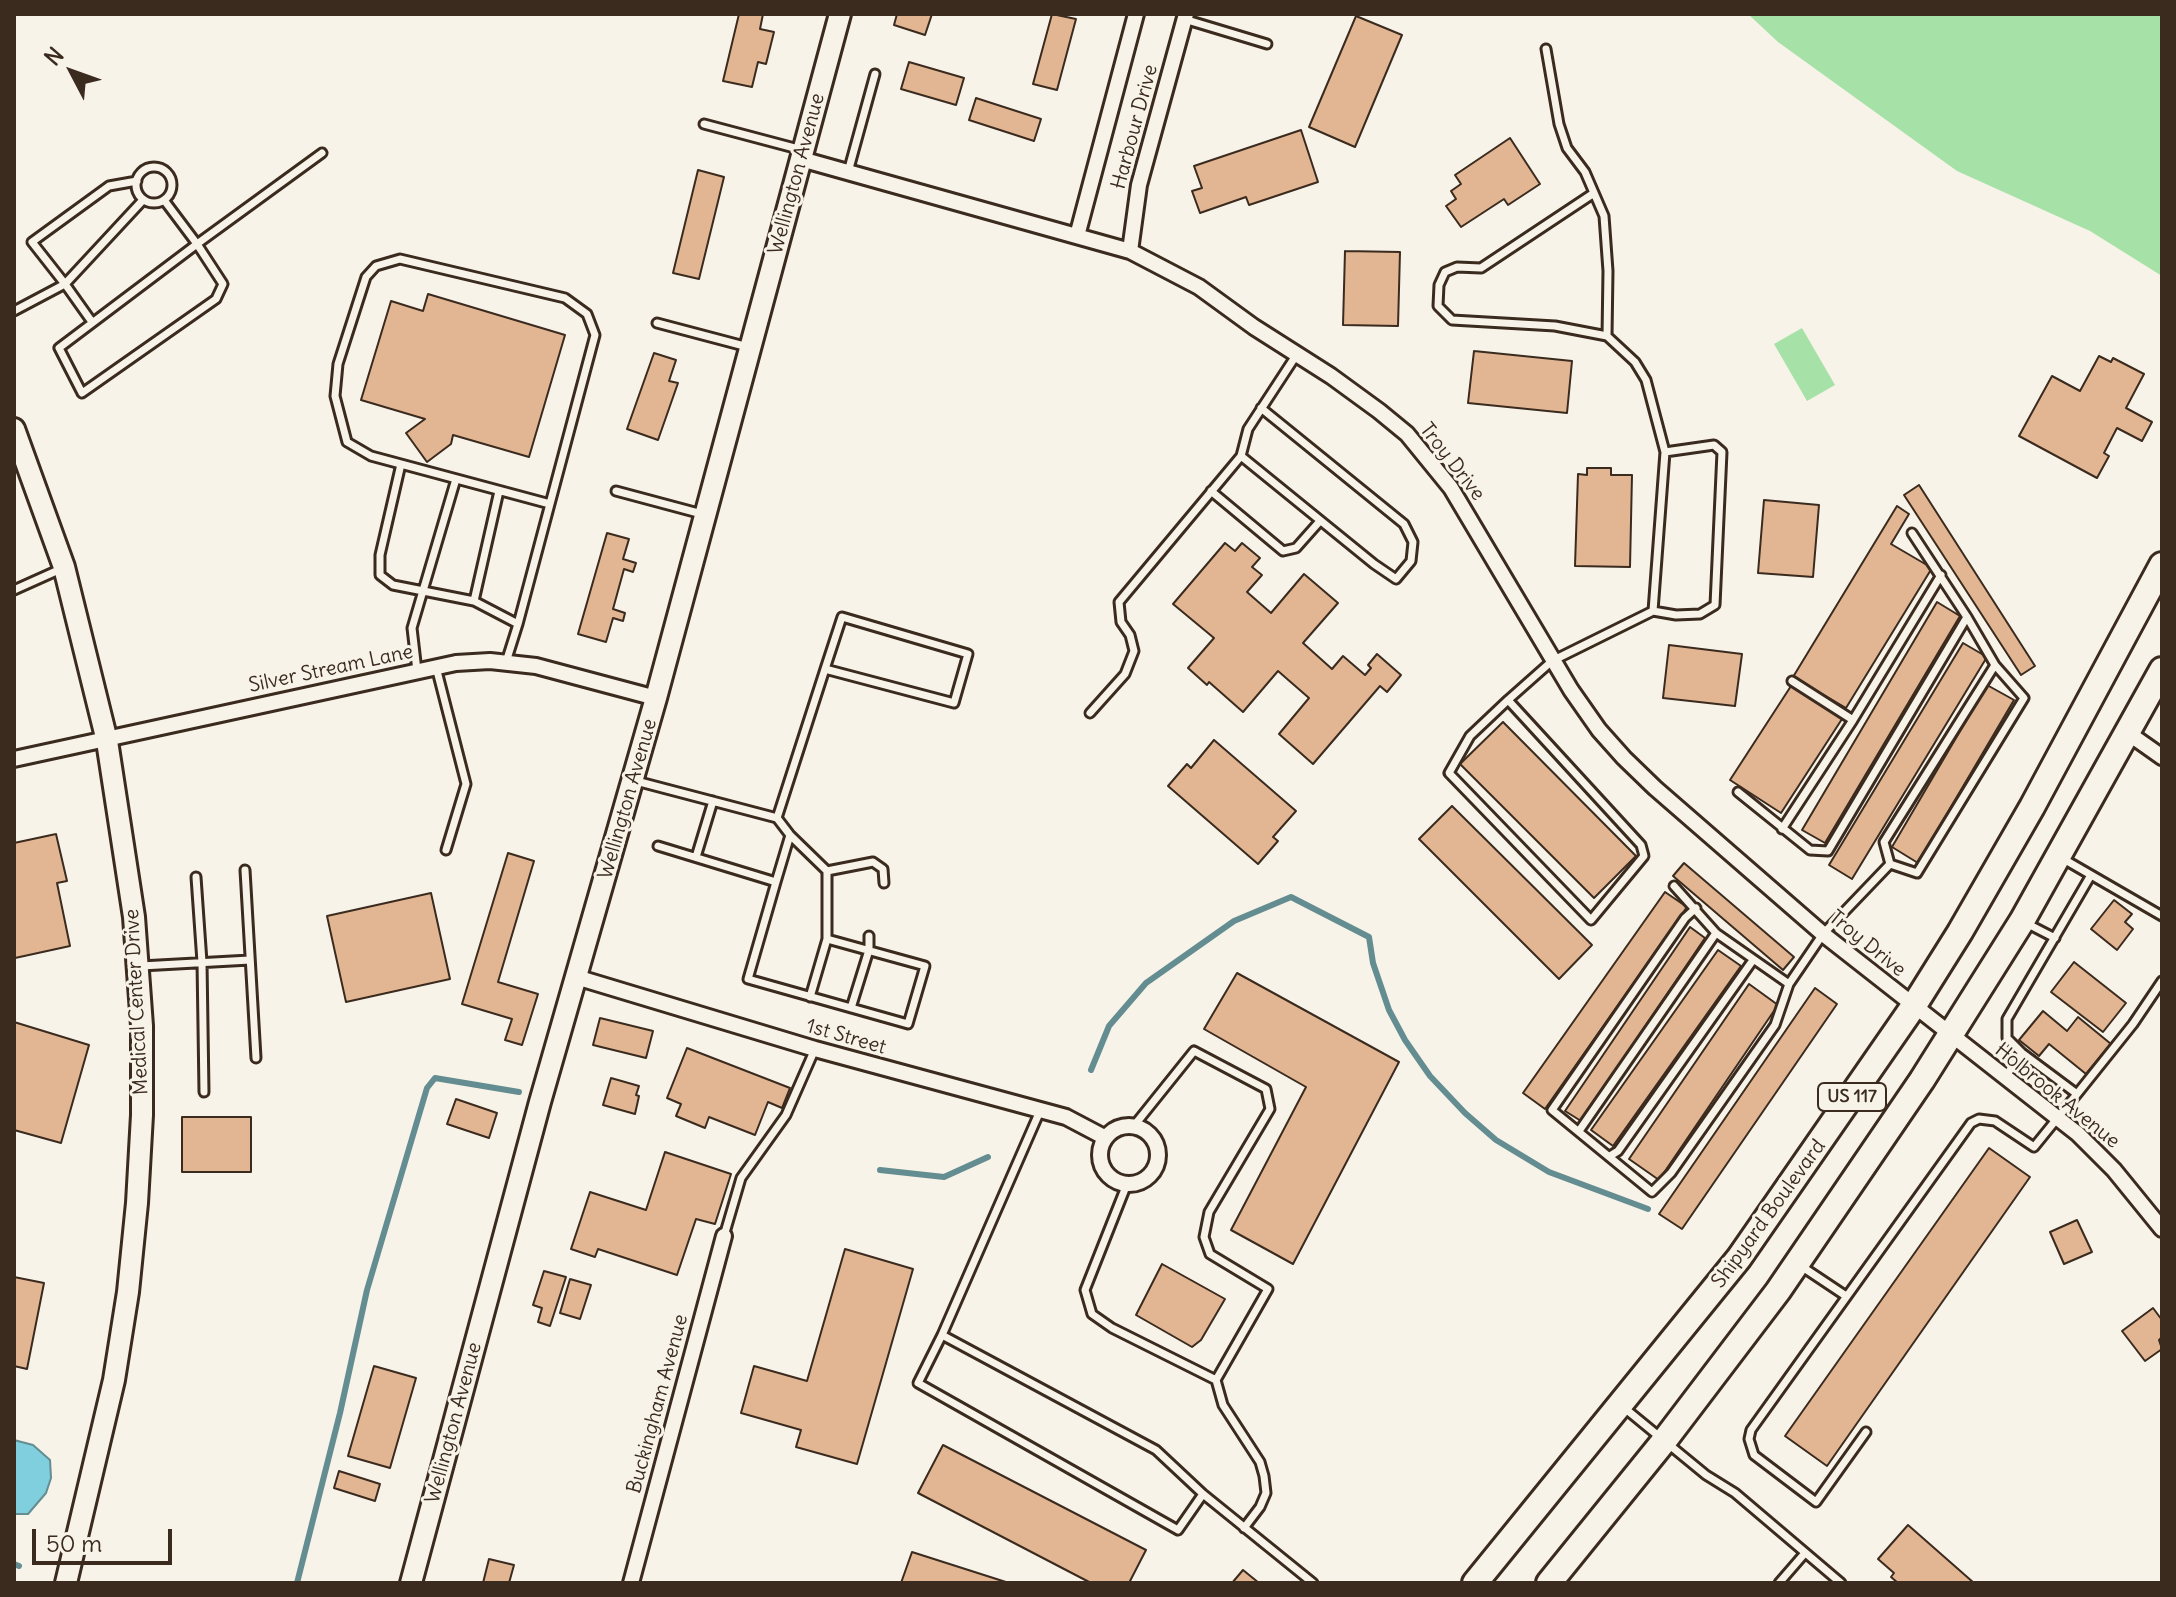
<!DOCTYPE html>
<style>
body{margin:0}
#map{position:relative;width:2176px;height:1597px;overflow:hidden;background:#f7f3e8;font-family:Delius,sans-serif}
canvas{display:block}
.frame{position:absolute;inset:0;border:16px solid #3b2a1e;pointer-events:none}
.north{position:absolute;left:32px;top:32px;width:80px;height:80px;-webkit-text-stroke:6px #f7f3e8;paint-order:stroke;rotate:311deg;font-size:22px;font-weight:700;line-height:32px;text-align:center;color:#3b2a1e}
.north::after{content:'';display:block;margin:auto;width:28px;height:36px;background:#3b2a1e;clip-path:polygon(50% 0,100% 100%,50% 72%,0 100%)}
.scale{position:absolute;left:32px;top:1529px;width:140px;height:36px;box-sizing:border-box;border:4px solid #3b2a1e;border-top:0;padding-left:10px;font-size:24px;line-height:28px;white-space:nowrap;color:#3b2a1e;-webkit-text-stroke:6px #f7f3e8;paint-order:stroke}
</style>
<div id="map">
<canvas width="2176" height="1597"></canvas>
<div class="frame"></div>
<div class="north">N</div>
<div class="scale">50 m</div>
</div>
<script>
const c = document.querySelector('canvas').getContext('2d');
c.lineJoin = 'round';
function paint(path, color) { c.fillStyle = color; c.fill(path, 'evenodd'); }
const shape = rows => new Path2D(rows.map(r => 'M' + r).join(''));
function strokePath(path, color, width, dash) { c.strokeStyle = color; c.lineWidth = width; c.lineCap = dash ? 'butt' : 'round'; c.setLineDash(dash || []); c.stroke(path); }
function label(font, color, halo, rows, align = 'center') {
  c.font = font + ' Delius,sans-serif'; c.lineWidth = 6; c.setLineDash([]); c.textBaseline = 'middle'; c.strokeStyle = halo; c.fillStyle = color; for (const [text, x, y, turn = 0] of rows) {
    c.save(); c.translate(x, y); c.rotate((+turn || 0) * Math.PI / 180); c.textAlign = isNaN(turn) ? turn : align; if (halo) c.strokeText(text, 0, 0); c.fillText(text, 0, 0); c.restore();
  }
}
const green = shape([
 [1748,14,2162,14,2162,276,2090,231,1957,171,1778,42],
 [1802,328,1835,385,1807,401,1774,344]
]);
const water = shape([
 [14,1440,33,1445,50,1460,51,1478,46,1493,28,1514,14,1514,14,1440]
]);
const stream = shape([
 [1091,1070,1109,1026,1146,983,1234,921,1291,897,1369,937,1373,963,1389,1010,1405,1040,1430,1076,1465,1113,1496,1140,1549,1172,1648,1209],
 [880,1170,944,1177,988,1157],
 [14,1564,19,1566],
 [297,1583,340,1413,367,1290,427,1088,435,1078,519,1092]
]);
const building = shape([
 [739,14,763,14,760,29,774,32,766,64,758,62,752,87,723,81,739,14],
 [897,14,932,14,925,35,894,25,897,14],
 [1052,14,1076,19,1057,90,1033,84,1052,14],
 [1356,16,1402,35,1355,147,1309,127,1356,16],
 [909,62,964,78,956,105,901,89,909,62],
 [976,98,1041,119,1034,141,969,120,976,98],
 [1301,130,1318,182,1249,205,1246,197,1200,213,1192,191,1202,188,1194,166,1301,130],
 [1510,138,1540,184,1508,205,1504,199,1461,227,1446,206,1456,199,1451,191,1461,184,1455,175,1510,138],
 [698,170,724,177,699,279,673,273,698,170],
 [1345,251,1400,252,1398,326,1343,325,1345,251],
 [428,294,565,335,529,457,453,435,451,444,427,462,406,433,425,419,361,400,391,301,423,311,428,294],
 [1474,351,1572,361,1567,413,1468,403,1474,351],
 [654,353,676,360,669,381,678,383,658,440,627,429,654,353],
 [2099,356,2111,362,2113,358,2144,374,2126,408,2152,422,2142,441,2117,428,2104,453,2109,456,2097,478,2019,436,2052,376,2080,391,2099,356],
 [1587,468,1611,468,1611,475,1632,475,1630,567,1575,566,1578,474,1587,475,1587,468],
 [1919,485,2035,666,2021,675,1904,495,1919,485],
 [1764,500,1819,505,1813,577,1758,573,1764,500],
 [1897,506,1909,514,1891,544,1932,568,1846,708,1793,677,1897,506],
 [607,533,629,539,623,559,636,563,633,572,624,569,613,609,625,613,623,621,613,618,606,642,578,634,607,533],
 [1225,543,1235,551,1242,543,1260,558,1252,567,1262,575,1247,592,1271,613,1304,574,1338,603,1303,643,1332,669,1343,656,1365,675,1371,668,1368,665,1377,654,1401,675,1387,692,1380,686,1313,764,1279,734,1309,698,1278,671,1243,712,1209,682,1207,685,1188,668,1214,638,1173,604,1225,543],
 [1937,602,1960,616,1825,843,1802,830,1937,602],
 [1963,643,1987,657,1852,879,1829,865,1963,643],
 [1669,645,1742,654,1735,706,1663,698,1669,645],
 [1987,685,2014,700,1918,863,1892,847,1987,685],
 [1791,686,1842,719,1781,813,1730,780,1791,686],
 [1503,722,1636,856,1594,898,1460,764,1503,722],
 [1214,740,1296,811,1273,837,1278,841,1258,864,1168,786,1187,764,1191,768,1214,740],
 [1452,806,1592,945,1559,979,1419,839,1452,806],
 [56,834,67,881,57,883,70,946,15,958,14,843,56,834],
 [508,853,534,861,498,982,538,994,522,1045,505,1040,512,1019,462,1004,508,853],
 [1684,863,1794,957,1783,970,1673,876,1684,863],
 [1665,892,1687,907,1545,1109,1523,1093,1665,892],
 [431,893,450,979,346,1002,327,916,431,893],
 [2114,900,2132,914,2125,922,2133,929,2117,950,2091,929,2114,900],
 [1690,927,1705,938,1581,1121,1565,1111,1690,927],
 [1718,950,1741,966,1613,1146,1591,1130,1718,950],
 [2074,962,2126,1003,2103,1032,2051,992,2074,962],
 [1237,973,1399,1062,1293,1264,1231,1230,1306,1087,1204,1029,1237,973],
 [1749,984,1778,1005,1659,1180,1629,1159,1749,984],
 [1815,988,1837,1004,1682,1229,1659,1214,1815,988],
 [2043,1011,2067,1031,2078,1017,2111,1044,2086,1074,2049,1044,2039,1056,2019,1040,2043,1011],
 [600,1018,653,1031,646,1058,593,1045,600,1018],
 [14,1022,89,1045,61,1143,14,1130,14,1022],
 [687,1048,790,1088,782,1108,768,1102,755,1135,709,1117,705,1128,676,1116,681,1104,667,1098,687,1048],
 [611,1078,639,1086,636,1095,639,1096,635,1114,603,1105,611,1078],
 [456,1099,497,1113,489,1138,447,1124,456,1099],
 [182,1117,251,1117,251,1172,182,1172,182,1117],
 [1989,1148,2030,1177,1827,1466,1785,1436,1989,1148],
 [665,1152,731,1174,715,1224,696,1219,677,1275,598,1249,595,1257,571,1249,590,1192,646,1210,665,1152],
 [2077,1220,2092,1252,2064,1264,2050,1232,2077,1220],
 [845,1249,913,1269,857,1464,796,1447,801,1430,741,1413,754,1366,807,1381,845,1249],
 [1162,1264,1225,1299,1201,1340,1192,1347,1136,1315,1162,1264],
 [544,1271,566,1277,550,1326,538,1322,542,1308,533,1305,544,1271],
 [14,1277,44,1283,27,1369,14,1366,14,1277],
 [570,1279,591,1285,580,1319,560,1313,570,1279],
 [2153,1308,2162,1320,2162,1337,2159,1340,2162,1349,2145,1361,2122,1331,2153,1308],
 [374,1366,416,1378,390,1468,348,1456,374,1366],
 [943,1445,1146,1550,1129,1583,1091,1583,918,1493,943,1445],
 [339,1471,380,1484,375,1501,334,1488,339,1471],
 [1908,1525,1974,1583,1898,1583,1891,1577,1894,1573,1878,1559,1908,1525],
 [912,1552,1009,1583,901,1583,912,1552],
 [489,1559,514,1565,509,1583,483,1583,489,1559],
 [1243,1570,1259,1583,1232,1583,1243,1570]
]);
const lane = shape([
 [1184,19,1267,44],
 [1546,49,1559,124,1567,148,1585,172,1604,216,1608,271,1607,336,1635,362,1646,380,1665,452],
 [704,124,802,150],
 '136 185a18 18 0 1 1 36 0a18 18 0 1 1-36 0Z',
 [848,172,875,74],
 [137,181,109,186,32,242,65,284,143,200],
 [1594,193,1481,268,1457,267,1445,272,1439,285,1438,306,1452,320,1555,326,1607,336],
 [164,200,197,244,322,153],
 [197,244,223,284,216,299,82,393,59,348,197,244],
 [14,311,65,284,92,322],
 [657,323,748,347],
 [1241,456,1374,564,1396,579,1411,561,1413,542,1404,524,1261,408],
 [401,464,380,555,380,575,393,585,474,601,518,624],
 [616,491,702,514],
 [1211,491,1283,551,1296,548,1320,521],
 [14,590,63,568],
 [474,601,499,491],
 [506,662,518,624,595,335,587,314,565,298,400,259,376,266,366,277,338,364,335,396,347,442,371,456,550,504],
 [436,667,466,784,446,850],
 [417,671,412,628,456,479],
 [1792,681,1853,720],
 [1508,700,1552,661,1653,611,1676,615,1700,614,1715,605,1722,452,1714,445,1665,452,1653,611],
 [1508,700,1641,845,1644,856,1591,920,1449,773,1470,736,1508,700],
 [1090,713,1125,674,1134,651,1130,635,1121,622,1119,602,1241,456,1248,429,1297,354],
 [636,781,777,818],
 [1738,792,1810,850,1828,851,1967,617],
 [1782,829,1853,720,1941,575],
 [658,846,776,882,748,979,908,1024,925,966,827,939,827,871,790,835,777,818,825,669,842,617,968,654,954,703,825,669],
 [696,857,713,801],
 [2060,857,2162,916],
 [1890,864,1884,842,1995,665,1967,617,1912,533],
 [245,870,256,1058],
 [827,871,873,862,883,869,884,883],
 [196,877,202,962,204,1092],
 [776,882,790,835],
 [1674,886,1716,933,1789,984],
 [1696,908,1685,918,1552,1110,1652,1192,1671,1173,1775,1025,1789,984,1823,934,1890,864,1917,873,2024,698,1995,665],
 [2024,922,2055,938],
 [141,966,250,960],
 [810,997,827,939],
 [851,1008,869,950,869,936],
 [2005,1077,2022,1053],
 [2077,1094,2133,1024,2162,981],
 [1040,1111,942,1335,1156,1450,1203,1494,1313,1583],
 [1579,1131,1716,933],
 [1610,1156,1618,1151,1753,960],
 [1127,1184,1085,1290,1092,1314,1112,1328,1216,1380,1268,1289,1210,1254,1204,1237,1209,1212,1270,1109,1266,1089,1194,1051,1133,1127],
 [724,1236,741,1178,786,1115,815,1049],
 [1801,1266,1846,1296],
 [942,1335,918,1383,1178,1530,1203,1494],
 [1216,1380,1223,1405,1260,1462,1264,1476,1266,1493,1260,1507,1244,1528],
 [1622,1406,1706,1475,1735,1493,1841,1583],
 [1866,1432,1816,1502,1754,1455,1749,1439,1751,1430,1971,1123,1979,1119,1995,1121,2034,1147,2077,1094,2022,1053,2007,1038,2007,1019,2091,875],
 [1779,1583,1805,1553]
]);
const street = shape([
 [801,159,1130,251,1199,287,1254,327,1331,376,1379,411,1407,434,1451,488,1571,690,1599,730,1624,758,1655,788,1823,934,2078,1134,2114,1170,2162,1229],
 [1077,236,1136,14],
 [1130,251,1139,185,1186,14],
 [2128,733,2162,757],
 [14,759,456,663,490,661,536,666,656,698],
 [576,977,815,1049,1066,1117,1104,1137],
 '1100 1155a29 29 0 1 1 58 0a29 29 0 1 1-58 0Z',
 [631,1583,724,1236]
]);
const secondary = shape([
 [14,429,64,567,107,741,134,917,142,1026,142,1115,137,1203,128,1292,114,1380,66,1583],
 [411,1583,540,1102,656,698,840,14]
]);
const primary = shape([
 [1475,1583,1739,1258,1913,1007,1960,932,2032,807,2162,565],
 [1549,1583,1664,1441,1778,1291,1922,1080,2022,921,2162,670]
]);
const shields = [
 [1852,1097,68]
];
const shieldNames = [
 ["US 117",1852,1097]
];
const streetNames = [
 ["Harbour Drive",1135,127,-75],
 ["Wellington Avenue",797,174,-75],
 ["Troy Drive",1452,462,52],
 ["Silver Stream Lane",331,669,-12],
 ["Wellington Avenue",628,799,-74],
 ["Troy Drive",1867,944,39],
 ["Medical Center Drive",137,1002,-93],
 ["1st Street",846,1037,16],
 ["Holbrook Avenue",2057,1096,39],
 ["Shipyard Boulevard",1769,1214,-54],
 ["Buckingham Avenue",658,1404,-75],
 ["Wellington Avenue",454,1423,-75]
];
paint(green, '#a6e2a8');
paint(water, '#80cfde');
strokePath(water, '#648d91', 2);
strokePath(stream, '#648d91', 6);
paint(building, '#e2b693');
strokePath(building, '#3b2a1e', 2);
strokePath(lane, '#3b2a1e', 13);
strokePath(street, '#3b2a1e', 20);
strokePath(secondary, '#3b2a1e', 26);
strokePath(primary, '#3b2a1e', 30);
strokePath(lane, '#f7f3e8', 7);
strokePath(street, '#f7f3e8', 14);
strokePath(secondary, '#f7f3e8', 20);
strokePath(primary, '#f7f3e8', 24);
for (const [x, y, w] of shields) { const box = new Path2D(); box.roundRect(x - w / 2, y - 14, w, 28, 6); c.fillStyle = '#f7f3e8'; c.fill(box); strokePath(box, '#3b2a1e', 2); }
label('bold 18px', '#3b2a1e', null, shieldNames);
label('20px', '#3b2a1e', '#f7f3e8', streetNames);
</script>
